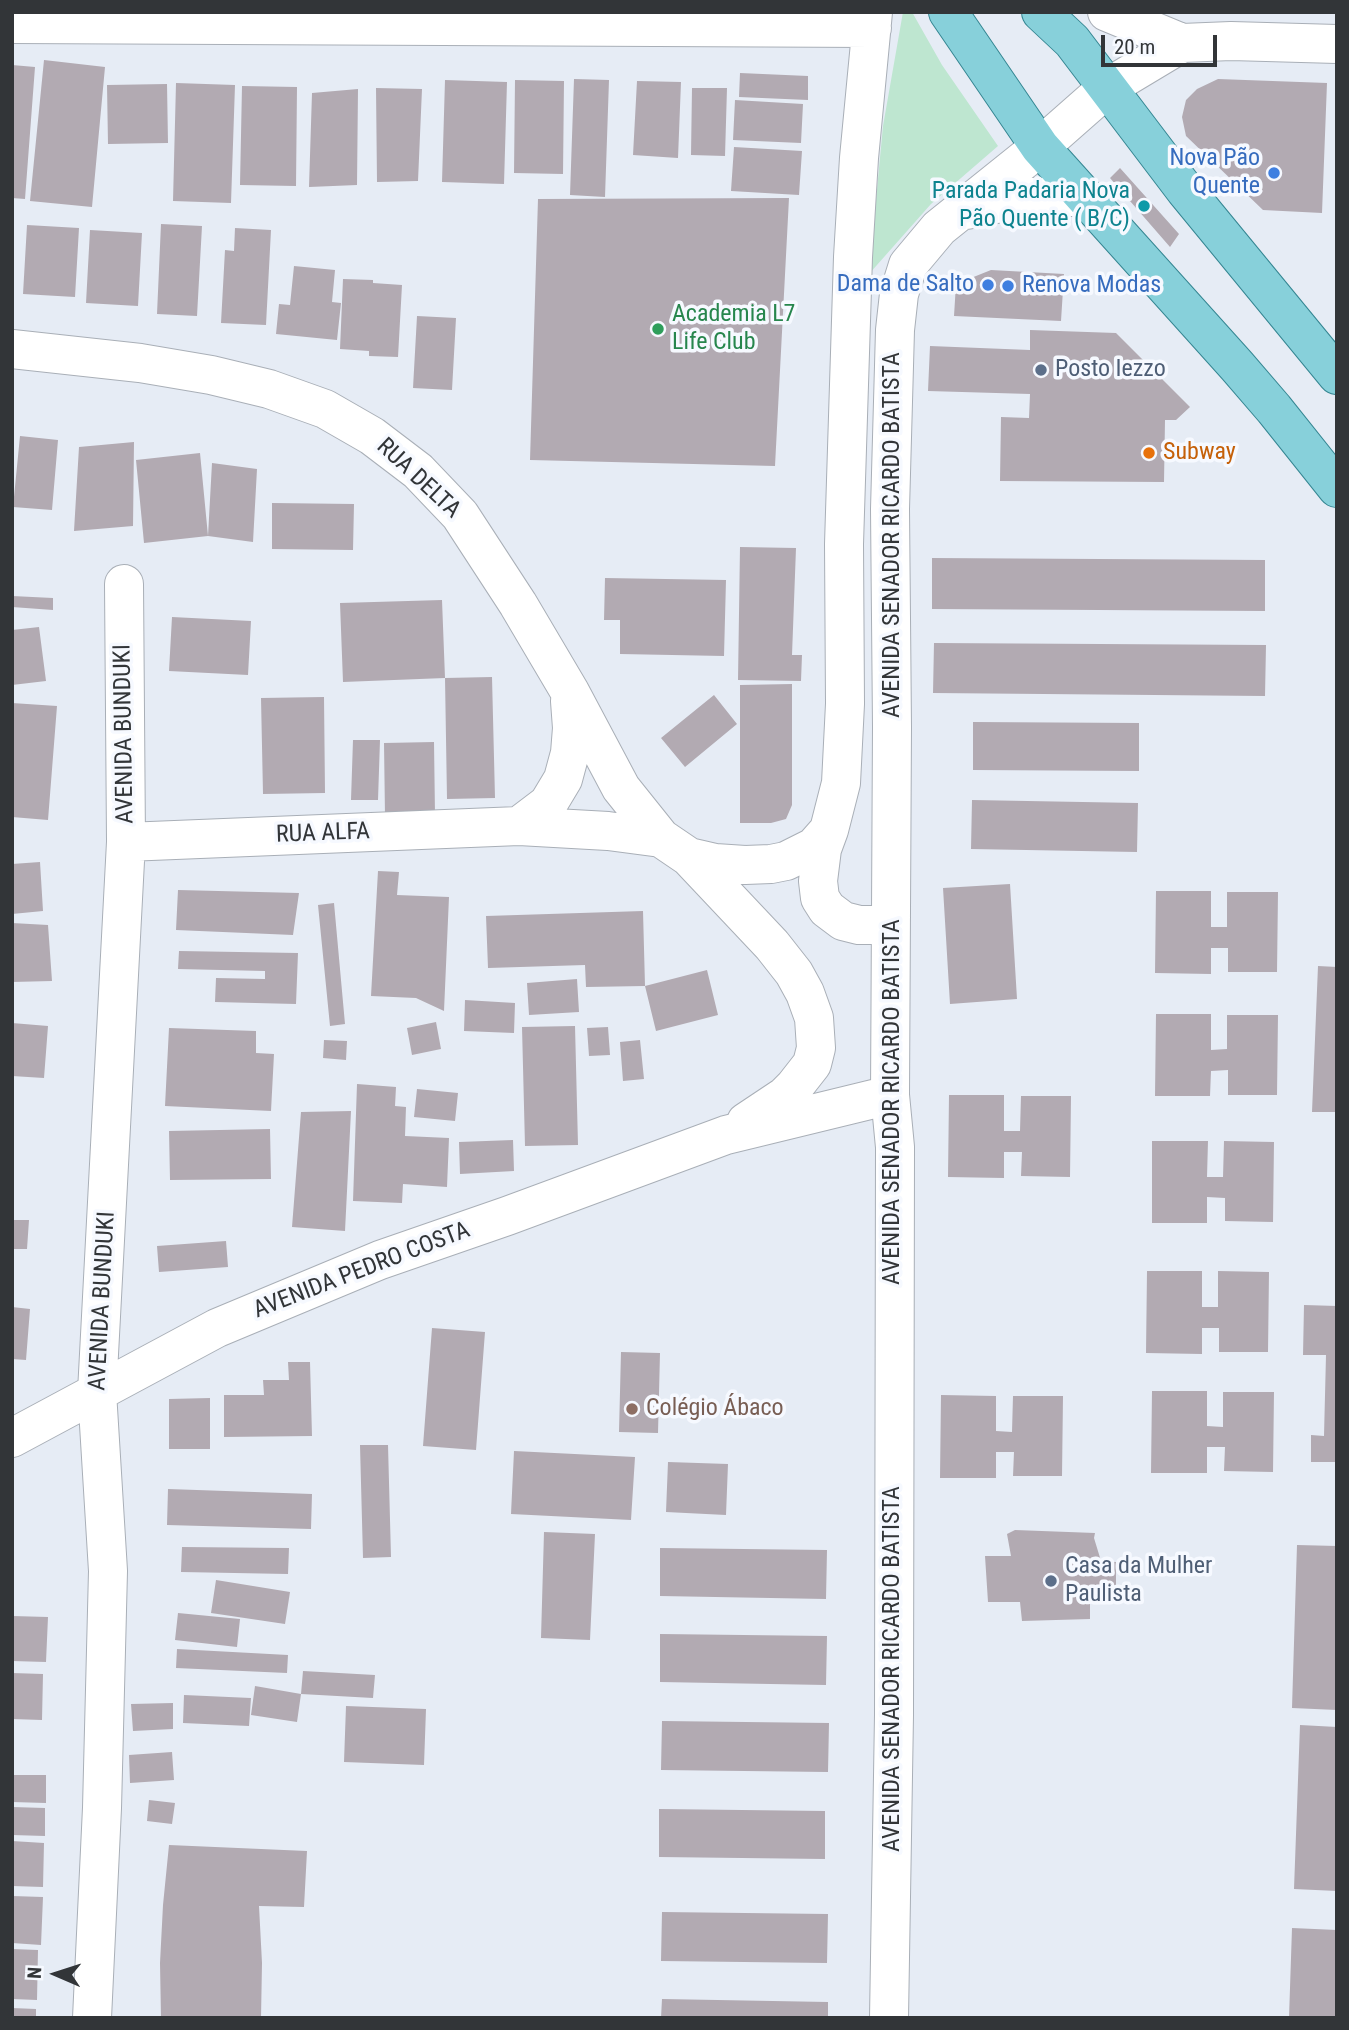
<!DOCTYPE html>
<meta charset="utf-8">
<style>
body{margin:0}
#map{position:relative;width:1349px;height:2030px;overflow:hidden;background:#e6ecf5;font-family:"Roboto Condensed",sans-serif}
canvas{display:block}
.frame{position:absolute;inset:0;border:14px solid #323538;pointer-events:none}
.north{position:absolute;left:21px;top:1939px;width:70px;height:70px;-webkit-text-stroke:5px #f6f9ff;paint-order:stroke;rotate:273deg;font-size:19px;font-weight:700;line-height:28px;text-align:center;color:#323538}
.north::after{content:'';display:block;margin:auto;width:24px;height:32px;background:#323538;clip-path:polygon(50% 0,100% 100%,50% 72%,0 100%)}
.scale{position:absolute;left:1101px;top:35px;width:116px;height:32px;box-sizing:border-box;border:4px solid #323538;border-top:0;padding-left:9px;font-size:21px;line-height:24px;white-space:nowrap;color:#323538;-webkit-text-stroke:5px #f6f9ff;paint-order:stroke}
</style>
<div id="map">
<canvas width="1349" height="2030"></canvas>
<div class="frame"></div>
<div class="north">N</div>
<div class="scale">20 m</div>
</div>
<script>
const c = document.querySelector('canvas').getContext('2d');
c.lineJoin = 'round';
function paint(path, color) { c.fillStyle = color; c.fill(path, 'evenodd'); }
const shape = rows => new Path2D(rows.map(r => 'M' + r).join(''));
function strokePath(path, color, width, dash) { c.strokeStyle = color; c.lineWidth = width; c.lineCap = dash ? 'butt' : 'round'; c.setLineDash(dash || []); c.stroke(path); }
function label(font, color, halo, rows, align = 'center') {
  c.font = font + ' "Roboto Condensed",sans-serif'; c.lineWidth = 7; c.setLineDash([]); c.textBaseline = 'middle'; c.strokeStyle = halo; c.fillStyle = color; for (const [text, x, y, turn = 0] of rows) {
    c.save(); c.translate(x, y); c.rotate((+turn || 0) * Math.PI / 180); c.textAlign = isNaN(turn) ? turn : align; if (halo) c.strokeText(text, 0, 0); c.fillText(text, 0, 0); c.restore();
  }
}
const green = shape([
 [903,12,912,12,942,65,998,146,931,204,869,274,883,126]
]);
const building = shape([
 [44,60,105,67,92,207,30,201],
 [12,65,35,67,25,199,12,198],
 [740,73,808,76,808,100,739,97],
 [574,79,609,80,605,197,570,195],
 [1218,79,1327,83,1322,213,1263,210,1186,136,1182,117,1186,100,1197,89],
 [445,80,507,82,504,184,442,182],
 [515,80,564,81,563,174,514,173],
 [637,81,681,82,678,158,633,155],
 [176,83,235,85,231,203,173,201],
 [167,84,168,143,108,144,107,85],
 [242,86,297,87,296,186,240,185],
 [376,88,422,89,418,181,377,182],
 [692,88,727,88,725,156,691,155],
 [358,89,357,185,309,187,312,93],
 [735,100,803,104,801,143,733,140],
 [734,147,802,151,799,195,731,191],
 [1120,168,1179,234,1170,247,1110,178],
 [789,198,775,466,530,460,538,199],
 [161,224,202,226,197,316,157,314],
 [27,225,79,228,75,297,23,294],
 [235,228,271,230,266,325,221,323,225,250,234,251],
 [90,230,142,233,138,306,86,303],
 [294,266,335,270,332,302,341,303,337,340,276,334,279,304,290,305],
 [991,270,1064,274,1061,321,954,316,956,284],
 [343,279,373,280,373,283,402,285,398,357,369,356,369,351,340,349],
 [417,316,456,318,452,390,413,388],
 [1030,330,1116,333,1190,407,1176,420,1165,420,1164,482,1000,481,1001,417,1029,418,1030,394,928,391,930,346,1030,350],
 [20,436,58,440,52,510,13,507],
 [134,442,133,526,74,531,79,447],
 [200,453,208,536,144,543,136,460],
 [212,463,257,469,253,542,208,536],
 [272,503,354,504,353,550,272,549],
 [740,547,796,548,792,655,802,655,801,681,738,680],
 [932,558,1265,560,1265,611,932,609],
 [605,578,726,580,724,656,620,654,620,620,604,620],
 [12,596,53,598,53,610,12,607],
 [442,600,445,678,343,682,340,603],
 [172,617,251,621,248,675,169,671],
 [39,627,46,681,12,685,12,630],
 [934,643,1266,645,1265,696,933,693],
 [492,677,495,798,447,799,445,678],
 [792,684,792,805,786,819,771,823,740,823,740,685],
 [714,695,737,724,685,767,661,738],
 [324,697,325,793,263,794,261,698],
 [12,703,57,706,48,820,12,817],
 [973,722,1139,723,1139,771,973,770],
 [353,740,380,740,378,800,351,800],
 [434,742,435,815,385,816,384,743],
 [972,800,1138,803,1137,852,971,849],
 [40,862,43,911,12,914,12,864],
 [378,871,399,872,397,895,449,897,444,1011,416,998,371,996],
 [1010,884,1017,999,950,1004,943,888],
 [178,890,299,893,293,935,176,930],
 [1156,891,1211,891,1211,927,1227,927,1227,892,1278,892,1277,972,1228,972,1228,948,1211,948,1211,974,1155,973],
 [334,903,345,1024,330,1026,318,905],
 [643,911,645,986,586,987,585,965,488,968,486,916],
 [12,923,48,925,52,981,12,982],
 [179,951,298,953,296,1004,215,1002,216,978,265,979,265,971,178,969],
 [1318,966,1337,967,1337,1112,1312,1112],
 [707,970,718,1015,656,1031,645,986],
 [577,979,579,1012,529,1015,527,983],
 [465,1000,515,1003,514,1033,464,1031],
 [1156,1014,1211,1014,1211,1050,1227,1049,1227,1015,1278,1015,1277,1095,1228,1095,1228,1070,1211,1071,1210,1096,1155,1096],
 [436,1022,441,1049,412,1055,407,1028],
 [12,1023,48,1026,44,1078,12,1076],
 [575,1026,578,1145,525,1146,522,1027],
 [608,1027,610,1055,589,1056,587,1028],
 [169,1028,256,1031,256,1053,274,1054,271,1111,165,1106],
 [324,1040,347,1041,346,1060,323,1058],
 [640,1040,644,1079,623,1081,620,1042],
 [357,1084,396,1087,395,1106,406,1107,405,1136,449,1138,447,1187,403,1184,402,1203,353,1201],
 [417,1089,458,1093,455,1121,414,1117],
 [949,1095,1004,1095,1004,1131,1020,1131,1021,1096,1071,1096,1070,1177,1021,1176,1022,1152,1004,1152,1004,1178,948,1177],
 [351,1111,345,1231,292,1227,301,1112],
 [270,1129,271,1179,170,1180,169,1131],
 [513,1140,514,1171,460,1174,459,1142],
 [1152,1141,1208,1141,1207,1177,1223,1177,1224,1141,1274,1142,1273,1222,1225,1221,1225,1198,1207,1197,1207,1223,1152,1223],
 [12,1220,29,1220,27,1249,12,1249],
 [226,1241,228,1267,159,1272,157,1246],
 [1147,1271,1202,1271,1202,1307,1218,1307,1218,1271,1269,1272,1268,1352,1219,1352,1219,1328,1202,1328,1202,1354,1146,1353],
 [1304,1305,1337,1306,1337,1462,1311,1462,1311,1435,1324,1436,1326,1355,1303,1355],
 [12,1307,30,1309,26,1360,12,1359],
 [432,1328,485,1332,476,1450,423,1446],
 [621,1352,660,1353,658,1433,619,1432],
 [288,1362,310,1362,312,1436,224,1437,224,1395,264,1395,263,1380,289,1380],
 [1152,1391,1207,1391,1207,1426,1223,1427,1223,1392,1274,1392,1273,1472,1224,1471,1225,1447,1207,1447,1207,1473,1151,1473],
 [941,1395,996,1396,996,1431,1012,1432,1013,1396,1063,1396,1062,1476,1013,1476,1014,1452,996,1452,996,1478,940,1478],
 [210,1398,210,1449,169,1449,169,1399],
 [360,1445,388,1445,391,1557,363,1558],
 [514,1451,635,1457,631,1520,511,1514],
 [668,1462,728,1464,726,1515,666,1512],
 [168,1489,312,1494,311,1529,167,1525],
 [1015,1530,1095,1533,1094,1538,1101,1561,1116,1562,1116,1600,1090,1601,1090,1619,1022,1621,1020,1602,988,1602,985,1556,1011,1556,1007,1534],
 [544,1532,595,1534,590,1640,541,1638],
 [1297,1545,1337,1546,1337,1710,1292,1708],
 [182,1547,289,1548,288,1574,181,1572],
 [660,1548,827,1550,826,1599,660,1596],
 [216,1580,290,1592,285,1624,211,1613],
 [178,1613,240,1619,237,1647,175,1640],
 [12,1616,48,1617,46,1662,12,1661],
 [660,1634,827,1636,826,1685,660,1682],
 [177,1649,288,1655,287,1673,176,1668],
 [303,1671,375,1675,373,1698,301,1694,297,1722,251,1715,255,1686,301,1694],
 [12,1673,43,1674,42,1720,12,1719],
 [184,1695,251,1698,249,1726,183,1723],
 [173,1703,173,1729,133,1731,131,1704],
 [346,1706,426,1709,424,1765,344,1762],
 [662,1721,829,1723,828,1772,661,1770],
 [1300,1725,1337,1727,1337,1891,1294,1889],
 [172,1752,174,1780,130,1783,129,1755],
 [12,1775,46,1775,46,1803,12,1802],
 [149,1800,175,1803,172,1824,147,1821],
 [12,1807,45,1808,45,1836,12,1835],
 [659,1809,825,1811,825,1859,659,1857],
 [12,1841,44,1843,43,1887,12,1886],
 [169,1845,307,1851,304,1907,259,1906,262,1963,261,2018,161,2018,160,1963,163,1905],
 [12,1896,43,1897,41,1945,12,1943],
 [662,1912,828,1914,827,1963,661,1961],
 [1292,1928,1337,1930,1337,2018,1289,2018],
 [12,1949,38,1950,37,2000,12,1999],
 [662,1999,828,2002,828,2018,661,2018],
 [12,2008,36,2009,36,2018,12,2018]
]);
const minor = shape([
 [1107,12,1182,43,1231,41,1337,44],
 [12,24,872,28],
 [967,210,1031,197,1085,197],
 [12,349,140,363,211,375,269,389,325,409,372,436,418,471,460,515,518,604,570,692,621,788,661,838,689,857,715,863,745,865,771,864,786,861,814,847,829,830,841,783,845,704,844,544,853,257,859,158,873,12],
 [519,826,548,804,563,779,570,753,572,728,570,701],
 [829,830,822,849,818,881,820,898,827,909,843,921,859,925,876,925,884,923,891,917],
 [126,842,519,826,608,831,661,838],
 [689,857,772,945,794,973,805,993,814,1018,816,1048,812,1064,794,1087,785,1096,746,1122],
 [12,1438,217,1328,380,1260,507,1216,726,1135,890,1095],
 [92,2018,102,1808,108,1571,97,1392,126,842,124,584],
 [889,2018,894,1715,895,1147,890,1095,892,727,890,509,895,330,899,294,908,265,939,228,1040,147,1107,88,1182,43]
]);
const major = shape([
 [948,12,1040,147,1237,366,1274,409,1337,488],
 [1041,12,1072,41,1185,190,1337,375]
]);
const markers = [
 [1274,173,7,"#3f7fe0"],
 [1144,206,7,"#0f9aa8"],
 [988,285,7,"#3f7fe0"],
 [1008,286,7,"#3f7fe0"],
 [658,329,7,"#2e9e5b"],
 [1041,370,7,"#5c6f8a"],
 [1149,453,7,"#e8710a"],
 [632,1409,7,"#8d6e63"],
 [1051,1581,7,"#5c6f8a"]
];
const shopNames = [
 ["Nova Pão",1260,159],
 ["Quente",1260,187],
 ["Dama de Salto",974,285],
 ["Renova Modas",1022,286,"left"]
];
const cultureNames = [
 ["Parada Padaria Nova",1130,192],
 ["Pão Quente ( B/C)",1130,220]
];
const leisureNames = [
 ["Academia L7",672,315],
 ["Life Club",672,343]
];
const serviceNames = [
 ["Posto Iezzo",1055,370],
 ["Casa da Mulher",1065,1567],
 ["Paulista",1065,1595]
];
const foodNames = [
 ["Subway",1163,453]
];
const streetNames = [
 ["RUA DELTA",418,479,43],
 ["AVENIDA SENADOR RICARDO BATISTA",893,535,-90],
 ["AVENIDA BUNDUKI",125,734,-91],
 ["RUA ALFA",323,834,-2],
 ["AVENIDA SENADOR RICARDO BATISTA",893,1102,-90],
 ["AVENIDA PEDRO COSTA",362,1271,-21],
 ["AVENIDA BUNDUKI",103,1301,-87],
 ["AVENIDA SENADOR RICARDO BATISTA",893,1669,-90]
];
const educationNames = [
 ["Colégio Ábaco",646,1409]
];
paint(green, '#bee6d0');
paint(building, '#b2aab2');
strokePath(minor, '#a9afb7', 40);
strokePath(major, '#358692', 40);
strokePath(minor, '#fff', 38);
strokePath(major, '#87d0da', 38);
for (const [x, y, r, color] of markers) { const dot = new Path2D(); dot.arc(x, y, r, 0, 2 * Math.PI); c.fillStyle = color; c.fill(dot); strokePath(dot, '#f6f9ff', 2.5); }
label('24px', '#366cbe', '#f6f9ff', shopNames, 'right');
label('24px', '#0d838f', '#f6f9ff', cultureNames, 'right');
label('24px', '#27864d', '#f6f9ff', leisureNames, 'left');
label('24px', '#4e5e75', '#f6f9ff', serviceNames, 'left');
label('24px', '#c56008', '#f6f9ff', foodNames, 'left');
label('24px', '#323538', '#f6f9ff', streetNames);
label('24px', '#785e54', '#f6f9ff', educationNames, 'left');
</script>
